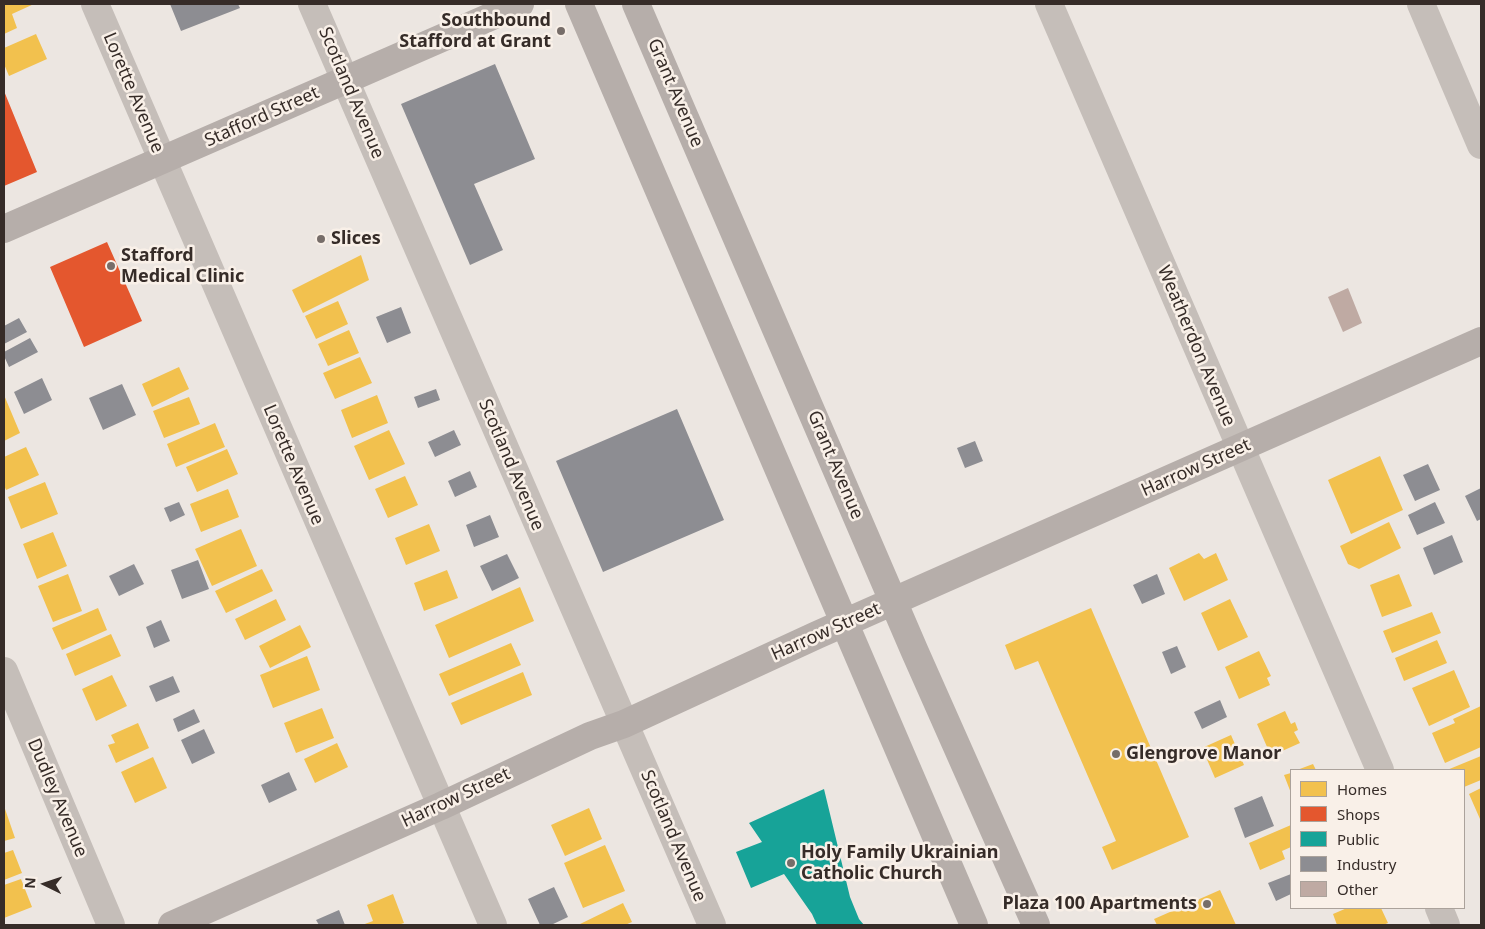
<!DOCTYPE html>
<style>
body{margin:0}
#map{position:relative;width:1485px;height:929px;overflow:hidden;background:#ece6e1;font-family:"Noto Sans",sans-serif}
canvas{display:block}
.frame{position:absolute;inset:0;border:5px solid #362c28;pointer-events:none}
.legend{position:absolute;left:1290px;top:769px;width:175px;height:140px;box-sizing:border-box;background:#f9f0e8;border:1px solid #aba29b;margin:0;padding:6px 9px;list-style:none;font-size:15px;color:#362c28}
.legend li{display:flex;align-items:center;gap:10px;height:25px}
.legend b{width:25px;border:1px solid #aba29b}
.north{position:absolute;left:20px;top:859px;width:50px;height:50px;-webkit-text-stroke:4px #f9f0e8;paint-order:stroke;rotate:274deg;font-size:14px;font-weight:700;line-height:20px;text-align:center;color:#362c28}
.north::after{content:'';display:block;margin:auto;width:18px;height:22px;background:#362c28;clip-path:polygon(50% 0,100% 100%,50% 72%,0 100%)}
</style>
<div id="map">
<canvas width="1485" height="929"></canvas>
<div class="frame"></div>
<ul class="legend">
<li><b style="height:14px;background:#f2c14e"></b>Homes</li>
<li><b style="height:14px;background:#e4572e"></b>Shops</li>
<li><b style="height:14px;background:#17a398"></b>Public</li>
<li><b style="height:14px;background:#8d8d92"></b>Industry</li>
<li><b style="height:14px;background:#bfaaa3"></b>Other</li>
</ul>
<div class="north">N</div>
</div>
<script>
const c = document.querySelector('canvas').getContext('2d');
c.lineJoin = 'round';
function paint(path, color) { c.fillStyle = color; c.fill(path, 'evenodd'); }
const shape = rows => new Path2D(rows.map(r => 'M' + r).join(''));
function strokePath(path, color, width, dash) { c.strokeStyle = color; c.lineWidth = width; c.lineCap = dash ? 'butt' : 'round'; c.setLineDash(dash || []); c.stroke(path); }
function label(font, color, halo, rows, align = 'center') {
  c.font = font + ' "Noto Sans",sans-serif'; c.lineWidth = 5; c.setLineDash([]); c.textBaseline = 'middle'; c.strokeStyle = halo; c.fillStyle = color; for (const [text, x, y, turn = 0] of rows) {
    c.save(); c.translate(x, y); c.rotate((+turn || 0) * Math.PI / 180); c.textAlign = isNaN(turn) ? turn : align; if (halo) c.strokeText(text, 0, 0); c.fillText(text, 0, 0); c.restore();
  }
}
const homes = shape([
 [4,4,34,4,12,14,17,28,4,34],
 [36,34,47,59,9,76,4,64,4,48],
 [361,255,369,280,303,313,292,290],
 [338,301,348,324,316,339,305,316],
 [349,330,359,353,328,366,318,344],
 [360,357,372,383,335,399,323,373],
 [179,367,189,389,152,407,142,384],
 [4,395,20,433,4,441],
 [377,395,388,423,352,438,341,410],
 [189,397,200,424,164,438,153,411],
 [215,423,225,447,176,467,167,444],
 [389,430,405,464,369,480,354,446],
 [26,447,39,475,6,490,4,485,4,457],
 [227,449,238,474,197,492,186,467],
 [1380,456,1403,510,1351,534,1328,480],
 [405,476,418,505,388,518,375,489],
 [45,482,58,514,21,529,8,497],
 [228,489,239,517,201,532,190,504],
 [1389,522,1401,548,1359,569,1348,564,1340,546],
 [429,524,440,551,406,565,395,538],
 [241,529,257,566,212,586,195,549],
 [53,532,67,566,37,579,23,544],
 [1199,553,1204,559,1216,553,1228,580,1184,601,1169,568],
 [262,569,273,591,226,613,215,591],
 [447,570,458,598,424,611,414,583],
 [68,574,82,611,53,622,38,586],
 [1399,574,1412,606,1382,617,1370,585],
 [520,587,534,621,449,658,435,625],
 [276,599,286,620,245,640,235,619],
 [1230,599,1248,637,1218,651,1201,613],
 [98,608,107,630,62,650,52,628],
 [1091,608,1189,837,1112,870,1102,847,1116,841,1038,661,1015,670,1005,645],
 [1432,612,1441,633,1392,653,1383,631],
 [300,625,311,647,270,668,259,646],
 [111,634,121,656,75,676,66,654],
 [1437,640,1447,663,1404,681,1395,658],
 [511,643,521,665,449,696,439,674],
 [1259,651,1271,676,1267,678,1270,685,1239,699,1225,667],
 [307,656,320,690,273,708,260,675],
 [1454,670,1470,707,1429,726,1412,688],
 [523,672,532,695,461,725,451,703],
 [112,675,127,706,96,721,82,689],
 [1481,706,1481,747,1445,763,1432,733,1455,723,1453,719],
 [322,708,334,738,296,753,284,723],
 [1285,711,1291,724,1295,722,1298,730,1294,732,1300,743,1271,756,1257,724],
 [138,723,149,748,116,763,108,745,115,743,111,735],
 [1231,735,1244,765,1215,778,1202,748],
 [337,743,348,767,315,783,304,759],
 [1481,756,1481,780,1464,787,1464,770,1447,770],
 [153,757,167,788,135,803,121,772],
 [1313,764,1316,770,1297,770],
 [1291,773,1291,793,1284,775],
 [1481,788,1481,818,1480,819,1469,794],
 [4,806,15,838,4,841],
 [589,808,602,839,565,856,551,825],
 [1291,825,1291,847,1282,851,1285,859,1260,870,1249,843],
 [605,845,625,891,583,908,564,863],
 [13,850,22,873,4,880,4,853],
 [21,879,32,907,4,918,4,885],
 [1220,890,1236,925,1157,925,1154,919],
 [393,894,404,923,398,925,362,925,373,921,367,905],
 [623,903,632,922,625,925,578,925],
 [1347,908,1377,908,1378,909,1381,908,1388,923,1383,925,1337,925,1333,914]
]);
const shops = shape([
 [4,91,37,172,4,186],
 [107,242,142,321,84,347,50,267]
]);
const public = shape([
 [824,789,850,897,859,919,864,925,817,925,812,914,784,874,751,888,736,852,762,842,749,823]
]);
const industry = shape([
 [170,4,238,4,240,8,181,31],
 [495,64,535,159,474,184,503,250,470,265,401,104],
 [401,307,411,333,387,343,376,317],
 [19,318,27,332,4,344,4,326],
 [30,338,38,352,9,367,4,356,4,352],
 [42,378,52,400,24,414,14,392],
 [122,384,136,415,103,430,89,398],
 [436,389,440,400,418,408,414,397],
 [677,409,724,520,603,572,556,461],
 [454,430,461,445,435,457,428,442],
 [975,441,983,461,965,468,957,448],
 [1428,464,1440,490,1415,501,1403,475],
 [470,471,477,487,455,497,448,481],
 [1481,488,1481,519,1477,521,1465,496],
 [179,502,185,515,170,522,164,508],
 [1435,502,1445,523,1417,535,1408,515],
 [490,515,499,537,474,547,466,525],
 [1452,535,1463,562,1434,575,1423,548],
 [507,554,519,578,492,591,480,566],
 [198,560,209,589,182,599,171,570],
 [134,564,144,584,119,596,109,576],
 [1157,574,1165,594,1142,604,1133,585],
 [161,620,170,641,154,648,146,627],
 [1177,646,1186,667,1171,674,1162,652],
 [173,676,180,692,156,702,149,686],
 [1220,700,1227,717,1202,729,1194,712],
 [194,709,200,722,178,732,173,719],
 [204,729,215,753,192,764,181,740],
 [289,772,297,790,269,803,261,785],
 [1262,796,1274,826,1245,838,1234,808],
 [1291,874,1291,894,1276,901,1268,883],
 [554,887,568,917,551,925,540,925,528,899],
 [339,910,345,925,319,925,316,920]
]);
const building = shape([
 [1348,288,1362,323,1343,332,1328,297]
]);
const street = shape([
 [95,4,493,925],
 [312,4,712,925],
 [1049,4,1380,770],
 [1421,4,1481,145],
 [4,671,111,925],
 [1439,908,1446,925]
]);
const secondary = shape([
 [579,4,974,925],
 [636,4,915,652,1036,925],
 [4,229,520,4],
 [172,925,441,806,590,736,624,724,817,635,1481,341]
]);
const markers = [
 [561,31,5,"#766d69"],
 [321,239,5,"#766d69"],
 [111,266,5,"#766d69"],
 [1116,754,5,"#766d69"],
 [791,863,5,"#766d69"],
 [1207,904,5,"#766d69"]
];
const poiNames = [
 ["Southbound",551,21,"right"],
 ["Stafford at Grant",551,42,"right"],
 ["Slices",331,239],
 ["Stafford",121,256],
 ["Medical Clinic",121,277],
 ["Glengrove Manor",1126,754],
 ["Holy Family Ukrainian",801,853],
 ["Catholic Church",801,874],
 ["Plaza 100 Apartments",1197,904,"right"]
];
const streetNames = [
 ["Lorette Avenue",133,93,67],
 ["Scotland Avenue",351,93,67],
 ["Grant Avenue",675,93,67],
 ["Stafford Street",262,117,-24],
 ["Weatherdon Avenue",1196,346,67],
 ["Lorette Avenue",293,465,67],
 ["Scotland Avenue",511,465,67],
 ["Grant Avenue",835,465,67],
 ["Harrow Street",1196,468,-24],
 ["Harrow Street",826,632,-24],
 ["Dudley Avenue",57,798,67],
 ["Harrow Street",456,798,-25],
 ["Scotland Avenue",673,836,67]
];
paint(homes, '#f2c14e');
paint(shops, '#e4572e');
paint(public, '#17a398');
paint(industry, '#8d8d92');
paint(building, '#bfaaa3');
strokePath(street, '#c5beb9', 28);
strokePath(secondary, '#b6aeaa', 28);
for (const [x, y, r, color] of markers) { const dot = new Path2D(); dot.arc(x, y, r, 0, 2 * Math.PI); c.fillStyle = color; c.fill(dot); strokePath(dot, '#f9f0e8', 2); }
label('bold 18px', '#362c28', '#f9f0e8', poiNames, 'left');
label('18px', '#362c28', '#f9f0e8', streetNames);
</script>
